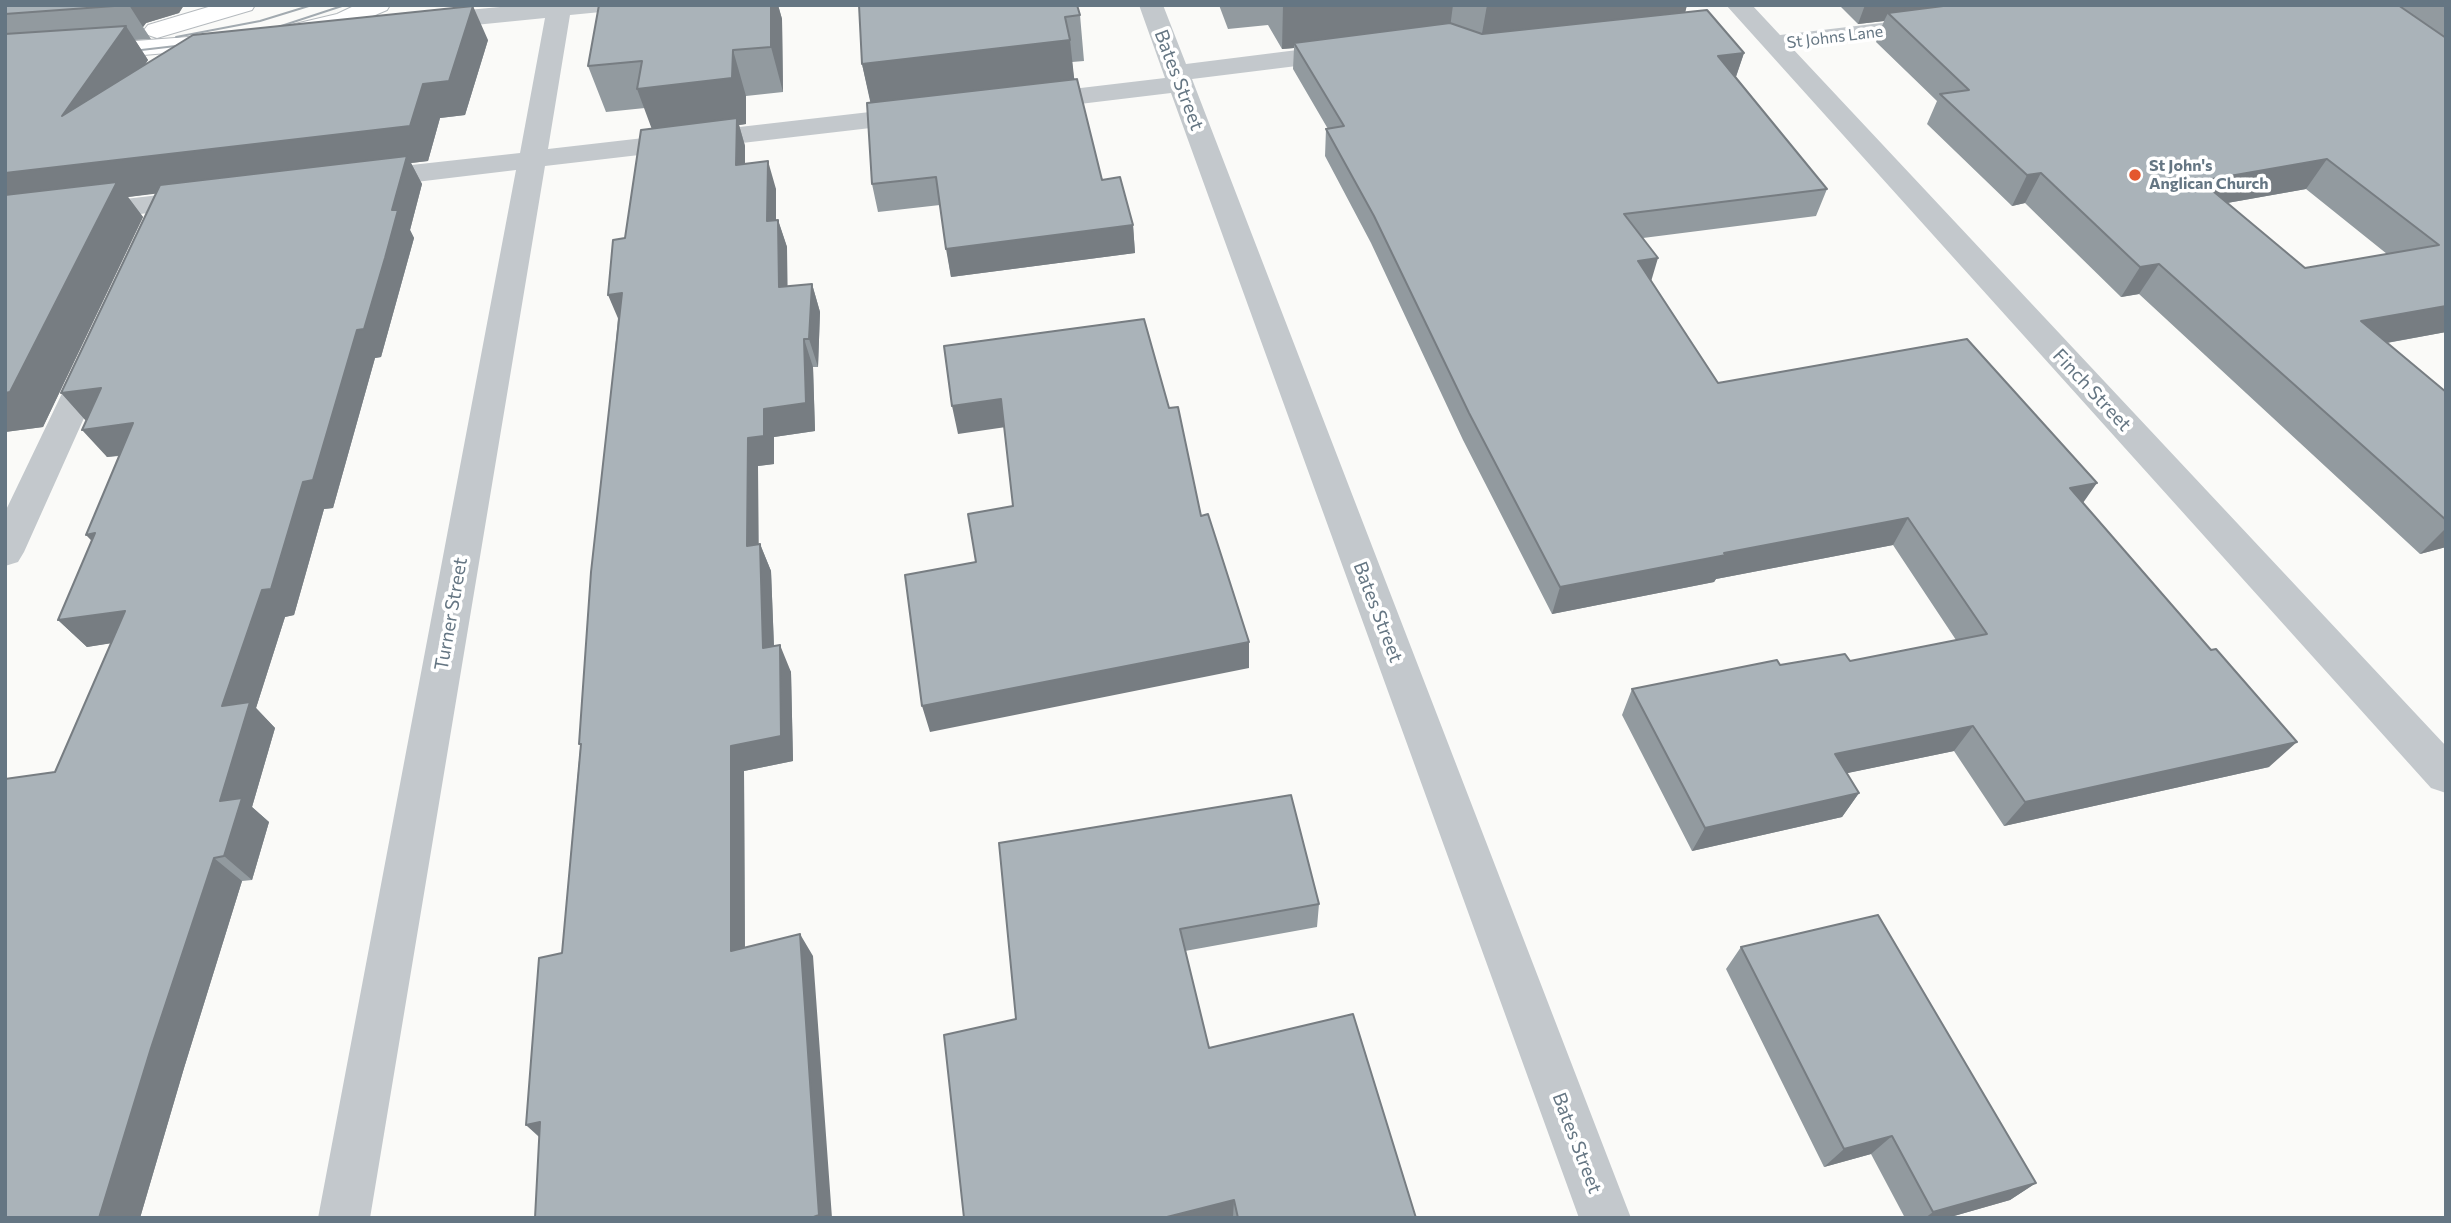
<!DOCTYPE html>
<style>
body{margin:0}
#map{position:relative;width:2451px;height:1223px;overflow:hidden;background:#fafaf8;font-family:Commissioner,sans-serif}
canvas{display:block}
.frame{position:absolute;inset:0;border:7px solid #657683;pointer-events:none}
</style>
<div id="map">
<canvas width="2451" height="1223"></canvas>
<div class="frame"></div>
</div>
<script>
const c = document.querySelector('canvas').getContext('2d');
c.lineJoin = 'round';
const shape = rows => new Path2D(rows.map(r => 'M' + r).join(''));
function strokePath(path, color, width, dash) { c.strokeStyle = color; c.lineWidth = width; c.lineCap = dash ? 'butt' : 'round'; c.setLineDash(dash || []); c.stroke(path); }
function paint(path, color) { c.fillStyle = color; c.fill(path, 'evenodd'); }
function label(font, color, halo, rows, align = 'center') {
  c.font = font + ' Commissioner,sans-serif'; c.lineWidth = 7; c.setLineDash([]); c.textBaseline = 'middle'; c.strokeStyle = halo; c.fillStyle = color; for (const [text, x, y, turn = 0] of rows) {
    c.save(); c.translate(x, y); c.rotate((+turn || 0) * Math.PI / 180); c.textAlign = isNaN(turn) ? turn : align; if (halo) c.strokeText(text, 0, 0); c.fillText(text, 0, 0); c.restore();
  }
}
const minor = shape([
 [521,5,613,5,610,10,601,12,570,15,548,149,922,106,932,108,936,114,932,120,922,122,545,166,370,1218,318,1218,516,170,366,188,356,185,352,179,356,173,366,170,520,153,545,18,425,30,416,27,412,22,416,17,425,14,521,5],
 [1139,5,1163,5,1186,64,1345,44,1354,47,1358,52,1354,57,1345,60,1192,79,1631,1218,1579,1218,1171,93,1030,110,1021,108,1017,102,1021,96,1030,94,1165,78,1139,5],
 [1726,5,1752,5,1780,35,1932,17,1941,20,1945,25,1941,30,1932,33,1793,49,2446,746,2446,793,2431,788,1726,5],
 [202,190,212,193,217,199,212,205,5,231,5,213,202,190],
 [94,349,106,352,110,360,24,552,18,562,5,566,5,512,78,360,82,352,94,349]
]);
const major = shape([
 [215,5,255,5,252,10,157,38,148,35,144,30,148,25,215,5],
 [356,5,390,5,387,10,354,24,287,41,278,38,274,33,278,28,337,14,356,5],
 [227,34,236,37,240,42,236,47,5,67,5,51,227,34]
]);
const tram = shape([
 [269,30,345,5],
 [176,37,260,21,312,5],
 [124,52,193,44]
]);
const wall = shape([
 [5,5,184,5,179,13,146,23,143,27,151,39,135,40,148,60,144,66,488,40,465,115,440,118,428,161,411,163,422,184,410,230,414,238,381,357,375,358,333,508,324,509,294,615,285,617,256,708,275,728,252,807,269,822,252,880,242,881,184,1068,140,1218,5,1218,55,772,111,643,87,647,58,620,92,541,119,456,107,457,86,421,156,193,128,197,143,217,43,427,5,432],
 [599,5,778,5,782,19,783,92,746,96,746,124,739,125,745,146,745,164,776,189,776,220,778,220,787,247,787,286,812,284,820,312,818,367,813,367,815,431,774,437,774,464,758,466,758,544,760,544,771,571,774,646,791,672,793,761,744,771,745,947,813,956,539,1137,526,1125,562,953,625,238,652,128,645,108,606,112,588,66],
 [859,5,1080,15,1084,61,1072,62,1074,80,1102,180,1133,225,1135,253,951,277,940,205,878,212,872,184,871,103,862,64],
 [1219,5,1687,5,1685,12,1744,53,1736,77,1827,189,1816,216,1643,238,1651,281,1718,383,2083,504,2269,767,2004,826,1954,751,1847,773,1859,793,1842,817,1692,851,1622,715,1632,689,1780,665,1850,661,1956,640,1893,545,1716,579,1714,582,1552,614,1463,440,1371,243,1325,156,1326,129,1328,129,1293,69,1294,48,1282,49,1268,25,1228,29],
 [1839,5,2446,5,2446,332,2387,343,2446,392,2446,547,2420,554,2139,294,2121,297,2025,203,2012,206,1927,124,1937,101,1876,42,1884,21,1858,24],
 [2306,189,2387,254,2305,268,2227,203],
 [999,843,1319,904,1317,927,1185,951,1209,1048,1416,1218,964,1218,1016,1019],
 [1741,947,2036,1183,2010,1200,1947,1218,1905,1218,1871,1154,1824,1167,1726,969]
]);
const shadedWall = shape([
 [129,5,184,5,179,13,146,23,143,27],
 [771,5,778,5,782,19,783,92,771,47],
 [1283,5,1453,5,1450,28,1294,43,1294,48,1282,49],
 [1487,5,1687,5,1684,17,1481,39],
 [1865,5,2015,5,1888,13,1884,21,1858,24],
 [473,6,488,40,465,115,440,118,428,161,411,163,422,184,410,230,414,238,381,357,375,358,333,508,324,509,294,615,285,617,256,708,275,728,252,807,269,822,252,880,224,856,220,801,222,706,262,590,303,482,357,330,405,164,128,197,143,217,43,427,5,432,5,173,423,84],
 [126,26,148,60,88,151,62,116],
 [1070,40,1075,86,872,110,862,64],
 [733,50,746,96,746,124,739,125,745,146,745,193,654,135,637,89],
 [1744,53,1735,79,1718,56],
 [2327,159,2306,189,2182,211,2201,181],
 [768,161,776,189,776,249,767,221],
 [2041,173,2025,203,2012,206,2027,175],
 [778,220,787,247,788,315,779,287],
 [1133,225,1135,253,951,277,946,249],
 [1658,258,1650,285,1638,261],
 [2159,264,2139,294,2121,297,2140,267],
 [812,284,820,312,818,367,809,339],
 [622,293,620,323,608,295],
 [2446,306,2446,332,2336,352,2361,321],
 [804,339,813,367,815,431,774,437,774,464,758,466,759,573,747,546,748,438],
 [101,388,86,421,61,393],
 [1001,399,1006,427,958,434,952,406],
 [133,423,156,451,107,457,82,430],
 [2097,483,2078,510,2070,488],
 [1908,518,1893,545,1716,579,1714,582,1552,614,1560,587,1724,553],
 [2446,528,2446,547,2420,554],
 [95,533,112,562,86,535],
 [760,544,771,571,775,674,763,648],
 [125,611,151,637,87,647,58,620],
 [1249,642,1249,668,930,732,922,706],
 [780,645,791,672,793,761,744,771,745,973,731,951,731,746],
 [1973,726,1954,751,1819,779,1835,754],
 [2297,742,2269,767,2004,826,2025,802],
 [1859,793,1842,817,1692,851,1705,828],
 [214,858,242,881,184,1068,140,1218,99,1218,151,1048],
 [800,934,813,956,832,1218,811,1218],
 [540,1122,548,1144,526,1125],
 [1892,1136,1871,1154,1824,1167,1844,1149],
 [2036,1183,2010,1200,1947,1218,1925,1218,1933,1212],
 [1234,1200,1233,1217,1230,1218,1163,1218]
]);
const building = shape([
 [5,5,128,5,5,14,5,5],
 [599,5,771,5,771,47,733,50,732,78,637,89,642,61,588,66,599,5],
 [859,5,1077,5,1080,15,1065,17,1070,40,862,64,859,5],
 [1951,5,2398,5,2446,38,2446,306,2361,321,2446,392,2446,520,2159,264,2140,267,2041,173,2027,175,1940,94,1969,90,1888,13,1951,5],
 [2327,159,2439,245,2305,268,2201,181,2327,159],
 [473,6,449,81,423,84,410,126,5,173,5,34,126,26,62,116,193,35,473,6],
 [1707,10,1744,53,1718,56,1827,189,1624,214,1658,258,1638,261,1718,383,1967,339,2097,483,2070,488,2211,650,2216,649,2297,742,2025,802,1973,726,1835,754,1859,793,1705,828,1632,689,1777,660,1780,665,1845,654,1850,661,1987,634,1908,518,1724,553,1726,555,1560,587,1469,413,1374,216,1326,129,1344,126,1294,43,1450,23,1482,34,1707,10],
 [1077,79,1102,180,1120,177,1133,225,946,249,936,177,872,184,867,103,1077,79],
 [737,118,736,165,768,161,767,221,778,220,779,287,812,284,809,339,804,339,806,403,764,409,764,436,748,438,747,546,760,544,763,648,780,645,781,736,731,746,731,951,800,934,819,1215,811,1218,535,1218,540,1122,526,1125,539,958,562,953,581,744,579,744,591,572,622,293,608,295,613,240,625,238,641,130,737,118],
 [407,156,392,210,398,210,385,258,364,329,357,330,313,480,303,482,271,589,262,590,222,706,250,702,220,801,242,798,224,856,214,858,151,1048,99,1218,5,1218,5,779,55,772,125,611,58,620,95,533,86,535,133,423,82,430,101,388,61,393,160,185,407,156],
 [117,182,10,392,5,393,5,195,117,182],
 [1144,319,1169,408,1178,407,1201,516,1208,514,1249,642,922,706,905,575,976,562,968,514,1013,506,1001,399,952,406,944,346,1144,319],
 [1291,795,1319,904,1180,929,1209,1048,1353,1014,1416,1218,1238,1218,1234,1200,1163,1218,964,1218,944,1035,1016,1019,999,843,1291,795],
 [1878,915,2036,1183,1933,1212,1892,1136,1844,1149,1741,947,1878,915]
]);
const markers = [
 [2135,175,7,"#e4572e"]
];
const farStreetnames = [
 ["St Johns Lane",1835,37,-7]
];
const farPoinames = [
 ["St John's",2149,166],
 ["Anglican Church",2149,184]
];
const streetNames = [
 ["Bates Street",1179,80,69],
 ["Finch Street",2092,390,47],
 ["Bates Street",1378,612,69],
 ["Turner Street",451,614,-80],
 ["Bates Street",1577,1143,69]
];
strokePath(major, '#b5babe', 2);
paint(minor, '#c3c8cc');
paint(major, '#fff');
strokePath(tram, '#a2aab0', 2);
paint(wall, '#929a9f');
paint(shadedWall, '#777d82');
paint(building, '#aab3b9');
strokePath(building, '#777d82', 2);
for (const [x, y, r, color] of markers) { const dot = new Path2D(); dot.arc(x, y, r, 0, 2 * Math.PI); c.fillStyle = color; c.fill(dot); strokePath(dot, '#fff', 2.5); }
label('16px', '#657683', '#fff', farStreetnames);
label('bold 16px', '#657683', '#fff', farPoinames, 'left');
label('19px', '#657683', '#fff', streetNames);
</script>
